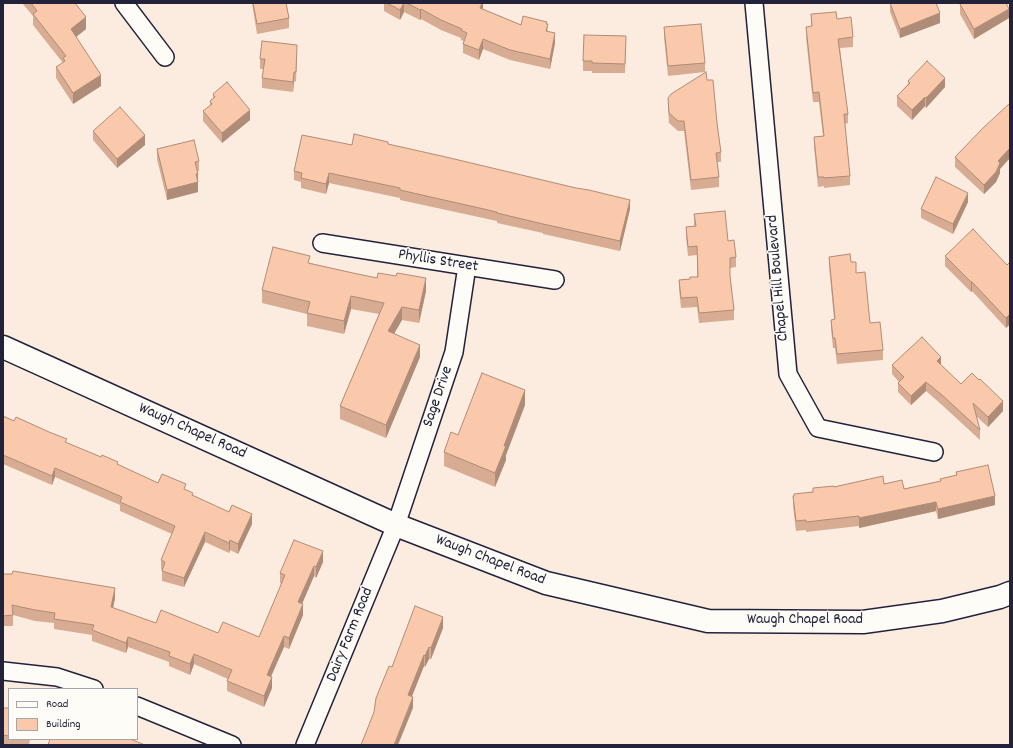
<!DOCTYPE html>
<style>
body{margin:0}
#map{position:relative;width:1013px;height:748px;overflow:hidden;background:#fcece0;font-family:Dekko,sans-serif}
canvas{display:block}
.frame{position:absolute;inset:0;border:4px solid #22223b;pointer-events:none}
.legend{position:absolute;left:8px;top:688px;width:130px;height:52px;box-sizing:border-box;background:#fdfcf7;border:1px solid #a5a5ac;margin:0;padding:5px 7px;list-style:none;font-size:12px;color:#22223b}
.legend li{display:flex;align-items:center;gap:8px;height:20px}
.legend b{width:20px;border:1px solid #a5a5ac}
</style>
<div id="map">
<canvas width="1013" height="748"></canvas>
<div class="frame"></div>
<ul class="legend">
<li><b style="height:5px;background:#fdfcf7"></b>Road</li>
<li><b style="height:11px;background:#fac8aa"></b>Building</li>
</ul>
</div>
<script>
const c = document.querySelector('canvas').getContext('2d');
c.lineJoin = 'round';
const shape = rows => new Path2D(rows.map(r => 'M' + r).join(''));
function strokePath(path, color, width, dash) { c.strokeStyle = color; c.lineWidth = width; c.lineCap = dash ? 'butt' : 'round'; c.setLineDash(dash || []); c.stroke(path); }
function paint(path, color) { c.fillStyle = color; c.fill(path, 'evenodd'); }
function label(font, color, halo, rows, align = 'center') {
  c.font = font + ' Dekko,sans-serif'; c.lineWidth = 3; c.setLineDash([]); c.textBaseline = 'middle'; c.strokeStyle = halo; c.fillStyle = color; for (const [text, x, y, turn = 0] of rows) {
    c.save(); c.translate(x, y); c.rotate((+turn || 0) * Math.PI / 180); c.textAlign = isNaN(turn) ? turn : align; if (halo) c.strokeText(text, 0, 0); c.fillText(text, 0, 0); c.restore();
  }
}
const street = shape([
 [124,3,165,57],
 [754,3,788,374,818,428,934,452],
 [322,243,555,280],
 [3,671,57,677,94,689],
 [137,706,232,745],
 [305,745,396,525,454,352,467,266]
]);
const secondary = shape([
 [3,347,396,525,546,583,708,621,863,622,942,611,1000,597,1010,593]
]);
const wall = shape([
 [22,3,75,3,86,29,76,37,101,86,73,104,56,78,56,67,63,63,33,25,33,16],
 [252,3,286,3,289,18,289,28,257,34],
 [384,3,483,3,483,9,521,25,547,24,548,32,555,43,550,69,510,60,483,49,479,60,463,53,463,44,464,41,461,40,461,38,441,30,421,19,420,20,404,12,400,20,384,11],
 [890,3,936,3,940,23,900,38,890,12],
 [960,4,1009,18,974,39,960,14],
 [811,14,837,19,853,37,853,47,840,48,848,114,848,123,845,124,850,176,850,185,824,188,824,186,818,187,814,147,814,137,823,136,819,102,813,102,806,37,806,27,811,27],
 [664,27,705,63,705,72,668,76,664,37],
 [626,46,625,73,592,73,592,71,583,71,583,61],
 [297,55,296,82,294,81,293,92,262,88,262,78,264,69,260,69,260,59],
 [707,80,717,123,721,152,721,162,717,162,719,177,719,187,691,190,684,131,678,131,669,123,668,108,668,98],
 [908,81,945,87,926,108,925,106,912,120,897,106,897,96,908,84],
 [213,94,250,120,222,143,203,121,203,111,210,106,210,101,213,98],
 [1010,103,1010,158,1000,169,1000,173,996,182,984,194,955,167,955,157],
 [93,131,145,145,117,168,93,140],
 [388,144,630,209,620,251,543,234,543,233,497,223,497,221,400,200,400,198,329,183,326,194,301,188,301,182,294,180,294,171,352,145],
 [157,149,199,161,199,171,198,171,198,192,167,200,157,159],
 [968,202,953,234,921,218,921,209],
 [694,214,728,241,736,257,736,267,730,268,730,276,734,310,734,320,699,323,697,307,681,308,679,289,679,280,690,279,697,277,697,255,688,256,686,237,686,227,694,226],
 [945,256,1007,265,1010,262,1010,324,1006,328,972,291,971,292,945,266],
 [829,257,851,262,856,273,870,323,883,350,883,360,837,364,835,348,833,348,831,329,831,320,834,319,829,266],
 [310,263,426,291,419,323,402,320,394,334,420,357,386,438,340,419,340,406,379,314,351,309,344,334,307,326,307,314,262,303,262,290],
 [892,365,941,365,961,384,1003,411,988,427,976,416,980,430,980,440,942,405,926,391,911,405,898,392,898,383,899,382,892,374],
 [525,405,506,455,506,460,495,487,444,466,444,452,458,435],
 [3,416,118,465,158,483,186,490,193,496,252,524,238,554,230,550,229,553,205,542,184,587,162,581,162,570,161,569,161,560,172,534,120,511,120,505,55,477,52,485,3,464],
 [956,472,995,505,938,519,936,511,859,528,859,526,806,532,806,530,796,531,793,506,793,496,834,487,884,484,904,489,940,481,940,479,956,475],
 [323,562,316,578,314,576,302,604,303,615,289,649,284,647,271,677,272,688,264,707,227,691,227,681,228,679,194,664,190,675,169,666,169,662,128,647,126,653,92,641,92,635,54,629,54,623,35,621,13,615,13,626,3,626,3,574,115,598,113,608,156,623,218,633,259,637,282,584,280,583,280,573],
 [443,628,431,659,429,659,425,667,424,666,412,696,413,708,374,712,392,667],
 [3,708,9,708,9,739,30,739,29,745,3,745]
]);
const shadedWall = shape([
 [404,3,404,12,400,20,400,10],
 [482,3,483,3,483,12,480,8],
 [421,9,421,19,420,20,420,10],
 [1009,9,1009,18,974,39,974,29],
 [940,13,940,23,900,38,900,29],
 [86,17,86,29,71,41,71,29],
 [555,33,555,43,550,69,550,59],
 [483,39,483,49,479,60,479,50],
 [294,72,294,81,293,92,293,82],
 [101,75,101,86,73,104,73,93],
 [945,78,945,87,926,108,926,98],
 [925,97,925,106,912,120,912,110],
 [250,110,250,120,222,143,222,133],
 [145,135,145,145,117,168,117,159],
 [1010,148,1010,158,1000,169,1000,173,996,182,984,194,984,185,998,161],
 [329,173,329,183,326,194,326,184],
 [196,174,198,174,198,192,167,200,167,190],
 [968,193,968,202,953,234,953,224],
 [630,200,630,209,620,251,620,241],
 [426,278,426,291,419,323,419,310],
 [971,282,972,282,972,291,971,292],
 [351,296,351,309,344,334,344,321],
 [402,307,402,320,388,344,388,331],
 [1010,314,1010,324,1006,328,1006,318],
 [420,345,420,357,386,438,386,425],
 [941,357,941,367,937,361],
 [926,382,926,391,911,405,911,396],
 [525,390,525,405,506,455,506,460,495,487,495,473,504,446],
 [1003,401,1003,411,988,427,988,417],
 [55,468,55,477,52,485,52,476],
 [995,496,995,505,938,519,938,509],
 [936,502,936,511,859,528,859,518],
 [252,514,252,524,238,554,238,544],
 [205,532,205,542,184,587,184,578],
 [230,540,230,550,229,553,229,543],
 [323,551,323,562,316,578,316,567],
 [314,566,314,576,298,613,298,602],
 [115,588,115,598,111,618,111,607],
 [303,604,303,615,289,649,289,638],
 [443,617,443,628,431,659,431,648],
 [284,636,284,647,267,685,267,675],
 [128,637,128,647,126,653,126,643],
 [429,647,429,659,425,667,425,656],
 [194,654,194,664,190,675,190,664],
 [424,655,424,666,408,706,408,695],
 [272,677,272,688,264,707,264,696],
 [413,697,413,708,398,745,394,745]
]);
const building = shape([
 [31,3,75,3,86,17,71,29,101,75,73,93,56,67,65,61,63,58,66,56,33,14,37,11,31,3],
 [253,3,286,3,289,18,257,24,253,3],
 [387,3,404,3,400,10,387,3],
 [407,3,482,3,480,8,521,25,523,16,547,22,546,24,548,24,546,31,555,33,550,59,510,50,483,39,479,50,463,44,467,33,461,30,462,29,441,20,421,9,420,10,407,3],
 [890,3,936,3,940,13,900,29,890,3],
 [962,3,1006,3,1009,9,974,29,960,4,962,3],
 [836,12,837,19,851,17,853,37,838,39,848,114,844,114,850,176,824,178,824,177,818,177,814,137,824,136,819,92,813,93,806,27,812,26,811,14,836,12],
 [701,24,705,63,668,66,664,27,701,24],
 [584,35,626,36,625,64,592,63,592,61,583,61,584,35],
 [262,41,297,45,296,72,294,72,293,82,262,78,265,59,260,59,262,41],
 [927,61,945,78,926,98,925,97,912,110,897,96,910,83,908,81,927,61],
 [706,72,707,80,713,80,717,123,719,138,721,152,716,153,719,177,691,180,684,121,678,121,669,113,668,98,671,94,706,72],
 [227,82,250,110,222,133,203,111,212,104,210,101,215,97,213,94,227,82],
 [1010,103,1010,148,998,161,1000,163,996,172,984,185,955,157,983,128,1010,103],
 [120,107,145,135,117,159,93,131,120,107],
 [354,134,388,142,388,144,446,157,576,188,589,190,630,200,620,241,543,224,497,213,497,212,400,190,400,188,329,173,326,184,301,178,302,173,294,171,302,135,352,145,354,134],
 [194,140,199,161,195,162,198,174,196,174,198,182,167,190,157,149,194,140],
 [936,177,968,193,953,224,921,209,936,177],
 [725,211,728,241,734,240,736,257,730,258,730,276,734,310,699,313,697,297,681,298,679,280,690,279,690,277,698,277,697,246,688,247,686,227,696,226,694,214,725,211],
 [973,229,1007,265,1010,262,1010,314,1006,318,972,282,971,282,945,256,973,229],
 [273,247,310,256,308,263,353,273,377,278,378,273,396,276,397,273,426,278,419,310,402,307,388,331,420,345,386,425,340,406,384,303,351,296,344,321,307,313,310,302,262,290,273,247],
 [850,254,851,262,856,262,856,273,865,272,870,323,880,322,883,350,837,354,835,338,833,338,831,320,835,319,829,257,850,254],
 [922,337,941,357,937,361,961,384,972,373,979,380,980,379,1003,401,988,417,973,403,980,430,942,395,926,382,911,396,898,383,904,377,892,365,922,337],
 [482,373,525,390,504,446,506,446,495,473,444,452,451,432,458,435,482,373],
 [3,416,14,421,16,417,49,432,67,439,65,442,101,457,102,455,118,462,117,464,158,483,162,474,186,484,184,489,193,493,192,495,229,512,232,505,252,514,238,544,230,540,229,543,205,532,184,578,162,571,165,562,161,560,175,526,120,502,122,497,55,468,52,476,3,455,3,416],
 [988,465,995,496,938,509,936,502,859,518,859,516,806,522,806,520,796,521,793,496,794,496,794,494,813,492,813,488,834,486,834,487,883,476,884,484,902,480,904,489,941,481,940,479,957,475,956,472,988,465],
 [294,540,323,551,316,567,314,566,298,602,303,604,289,638,284,636,267,675,272,677,264,696,227,681,232,670,194,654,190,664,169,656,170,652,128,637,126,643,92,630,94,625,54,619,55,613,35,610,12,605,13,615,3,616,3,574,12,574,13,571,115,588,111,607,156,623,161,610,218,633,223,622,259,637,285,575,280,573,294,540],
 [415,606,443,617,431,648,429,647,425,656,424,655,408,695,413,697,394,745,361,745,374,712,376,698,389,666,392,667,415,606],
 [3,708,9,708,9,736,3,735,3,708],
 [50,739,130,739,145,745,48,745,50,739]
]);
const streetNames = [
 ["Phyllis Street",438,262,9],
 ["Chapel Hill Boulevard",779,278,-95],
 ["Sage Drive",439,397,-71],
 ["Waugh Chapel Road",192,432,24],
 ["Waugh Chapel Road",490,561,21],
 ["Waugh Chapel Road",805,621],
 ["Dairy Farm Road",351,635,-68]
];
strokePath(street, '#22223b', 20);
strokePath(secondary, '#22223b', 25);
strokePath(street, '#fdfcf7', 17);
strokePath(secondary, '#fdfcf7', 22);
paint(wall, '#d7ac92');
paint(shadedWall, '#af8c77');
paint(building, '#fac8aa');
strokePath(building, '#af8c77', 1);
label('16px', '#22223b', '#fdfcf7', streetNames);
</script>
